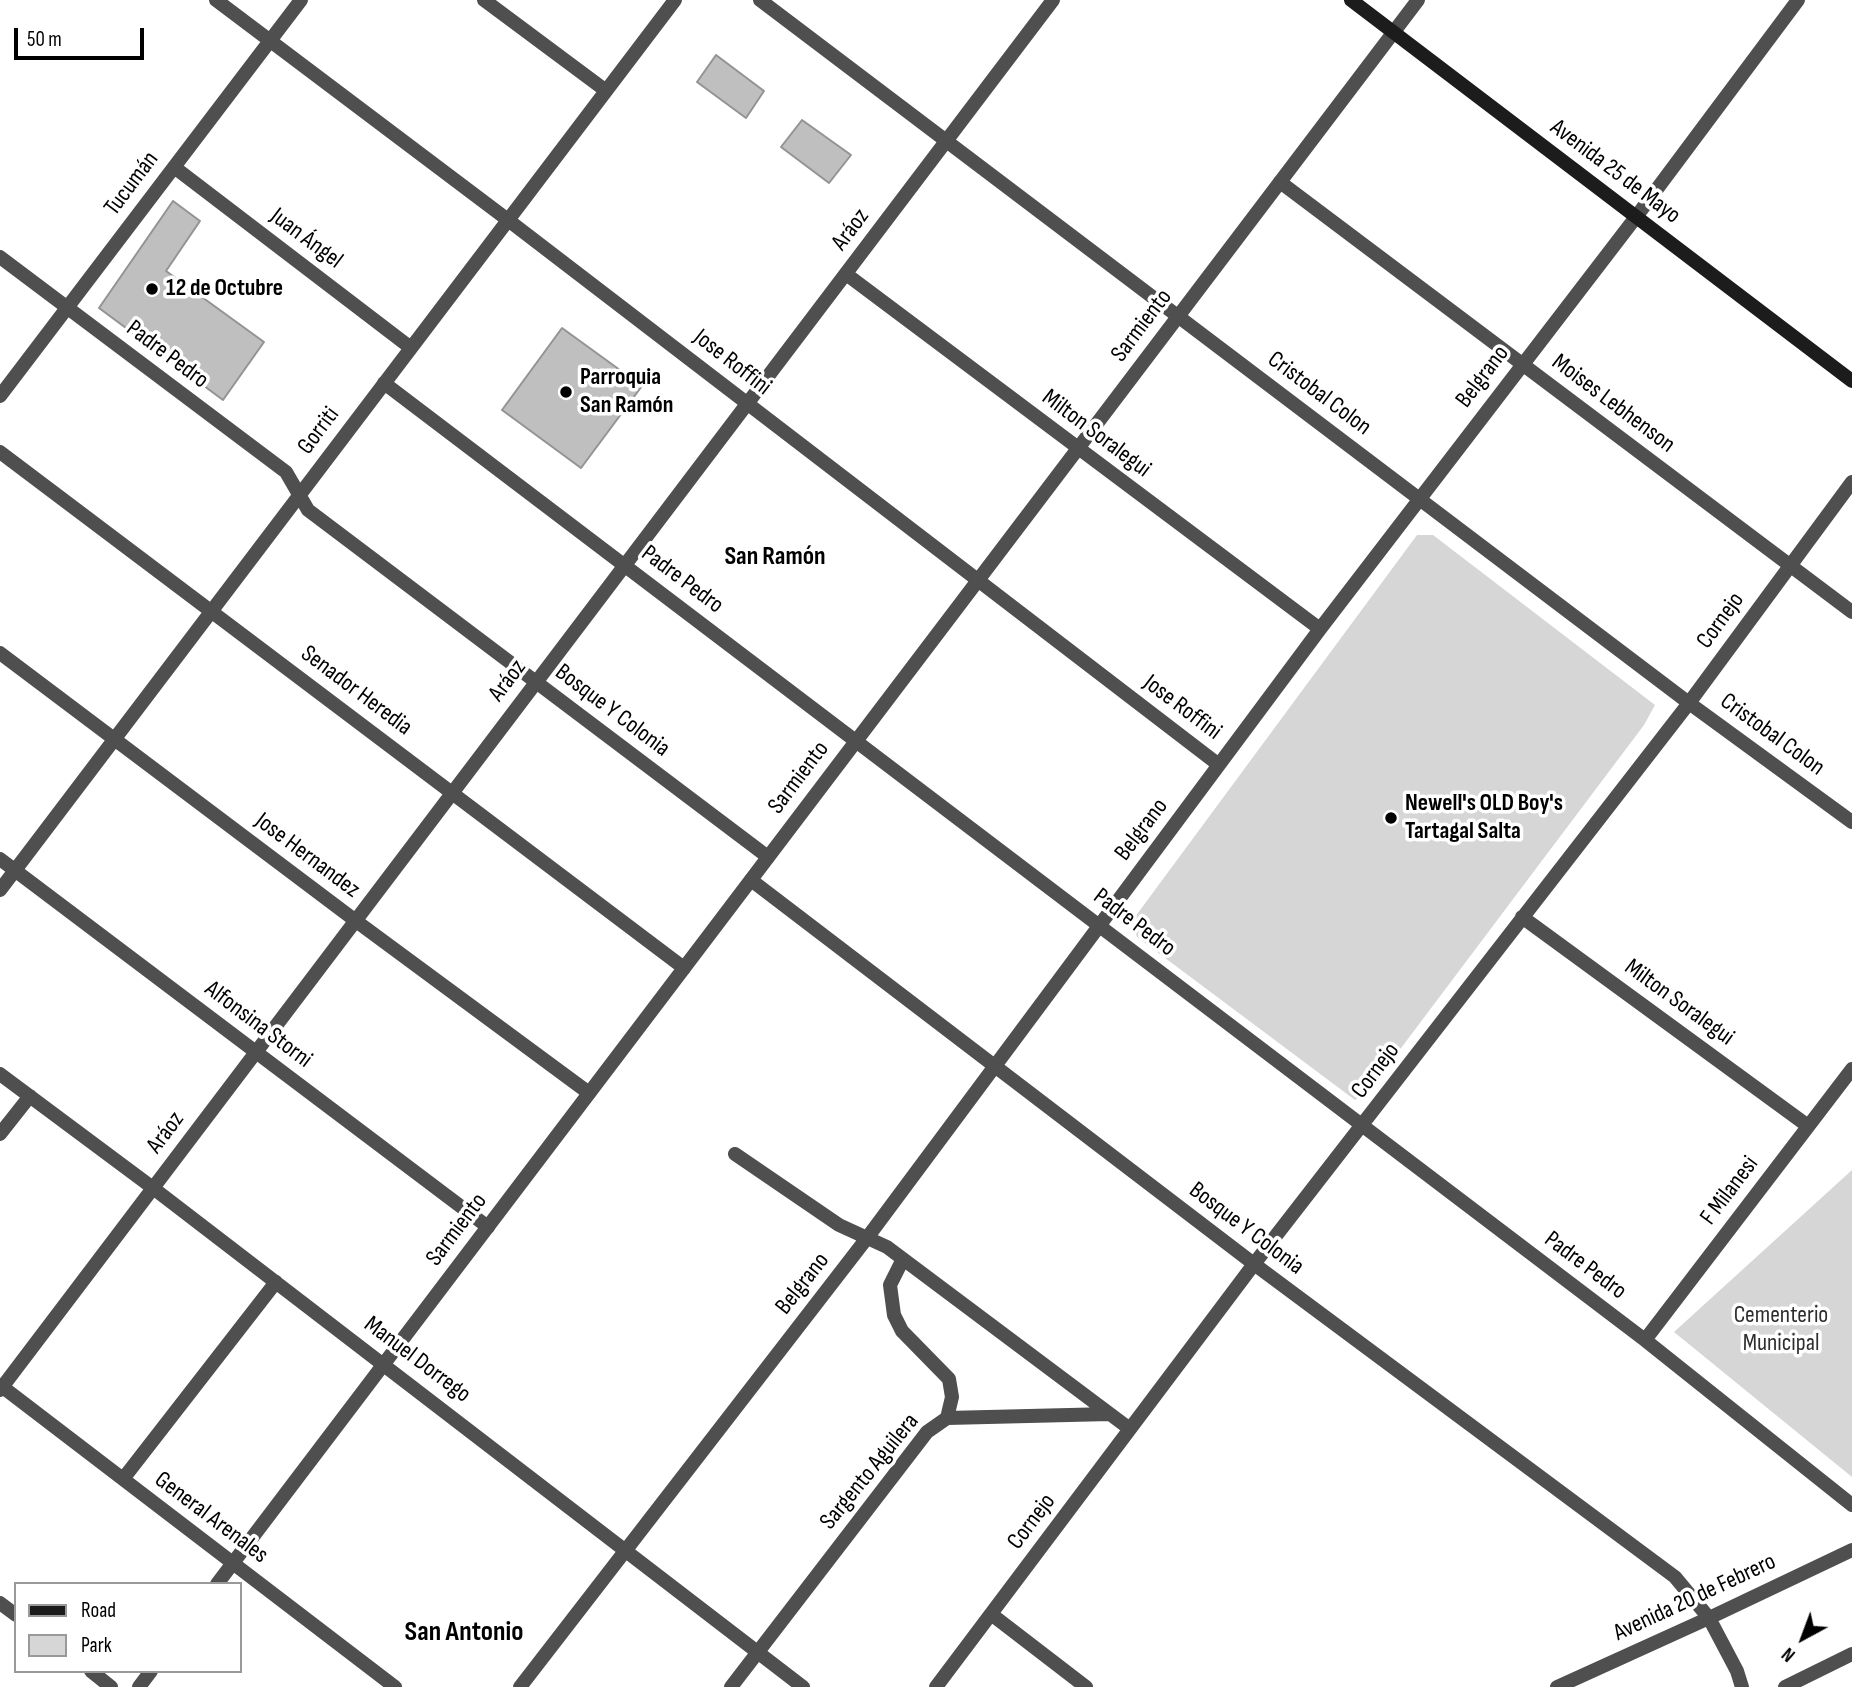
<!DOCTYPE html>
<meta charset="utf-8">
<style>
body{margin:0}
#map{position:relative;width:1852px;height:1687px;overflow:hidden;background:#fff;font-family:"Sofia Sans Condensed",sans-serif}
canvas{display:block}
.legend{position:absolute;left:14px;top:1582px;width:228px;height:91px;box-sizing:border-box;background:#fff;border:2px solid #999;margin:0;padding:9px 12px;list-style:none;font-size:21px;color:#000}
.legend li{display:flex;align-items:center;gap:14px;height:35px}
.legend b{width:35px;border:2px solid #999}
.north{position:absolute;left:1768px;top:1603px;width:70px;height:70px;-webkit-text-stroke:5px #fff;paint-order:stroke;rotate:221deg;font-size:19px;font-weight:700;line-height:28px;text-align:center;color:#000}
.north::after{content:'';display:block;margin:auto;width:24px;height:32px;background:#000;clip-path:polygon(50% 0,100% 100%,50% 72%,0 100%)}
.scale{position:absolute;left:14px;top:28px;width:130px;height:32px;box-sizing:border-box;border:4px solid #000;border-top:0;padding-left:9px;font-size:21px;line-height:24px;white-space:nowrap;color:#000;-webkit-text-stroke:5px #fff;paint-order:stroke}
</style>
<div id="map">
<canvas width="1852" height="1687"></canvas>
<ul class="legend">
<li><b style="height:9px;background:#1c1c1c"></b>Road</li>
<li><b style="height:19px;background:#d6d6d6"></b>Park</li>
</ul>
<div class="north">N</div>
<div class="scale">50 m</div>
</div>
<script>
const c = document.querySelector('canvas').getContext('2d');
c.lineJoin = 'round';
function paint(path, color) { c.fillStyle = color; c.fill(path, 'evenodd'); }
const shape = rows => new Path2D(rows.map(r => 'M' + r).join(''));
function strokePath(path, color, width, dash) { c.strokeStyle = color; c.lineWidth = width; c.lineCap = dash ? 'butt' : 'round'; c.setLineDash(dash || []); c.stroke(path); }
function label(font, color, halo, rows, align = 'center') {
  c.font = font + ' "Sofia Sans Condensed",sans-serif'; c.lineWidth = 7; c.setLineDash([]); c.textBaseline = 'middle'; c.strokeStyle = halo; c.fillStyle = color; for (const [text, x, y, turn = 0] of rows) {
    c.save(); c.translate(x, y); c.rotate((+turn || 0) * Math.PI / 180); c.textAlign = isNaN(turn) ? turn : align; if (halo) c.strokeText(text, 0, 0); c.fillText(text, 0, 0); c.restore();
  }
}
const green = shape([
 [1417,535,1433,535,1655,705,1644,725,1368,1092,1355,1100,1137,937,1132,921],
 [1852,1170,1852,1477,1674,1332]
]);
const building = shape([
 [716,55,764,91,746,118,697,82,716,55],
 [802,120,851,155,829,183,781,147,802,120],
 [173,201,200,221,166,271,264,342,223,400,99,308,173,201],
 [562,328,642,386,581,468,502,410,562,328]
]);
const minor = shape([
 [216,0,508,220,1219,765],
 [484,0,605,90],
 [760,0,1689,703,1852,822],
 [174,167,411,348],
 [1280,182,1852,612],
 [0,257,286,472,308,510,768,857],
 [846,274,1320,629],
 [384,383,1645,1340,1852,1505],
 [0,396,301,0],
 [0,452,684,968],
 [0,653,356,921,589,1093],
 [0,859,488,1227],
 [751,880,1254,1264,1675,1577,1709,1618,1737,1671,1742,1687],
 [0,890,675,0],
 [1522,917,1808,1126],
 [0,1074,153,1188,803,1687],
 [0,1134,30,1096],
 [735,1154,839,1225,887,1247,1130,1429],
 [903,1259,890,1285,894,1315,902,1331,949,1379,952,1397,947,1418],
 [1645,1340,1852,1069],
 [0,1385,395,1687],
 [123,1479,276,1282],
 [0,1603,16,1615],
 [991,1614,1086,1687],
 [91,1671,111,1687],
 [520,1687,867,1238,1320,629,1636,217,1798,0],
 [731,1687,927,1432,947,1418,1110,1414],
 [936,1687,1254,1264,1689,703,1852,482],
 [1557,1687,1709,1618,1852,1550],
 [1785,1687,1852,1654]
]);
const tertiary = shape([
 [0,1390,1053,0],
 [217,1584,1418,0],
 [139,1687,151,1671]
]);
const secondary = shape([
 [1351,0,1852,381]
]);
const markers = [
 [152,289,7,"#000"],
 [566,392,7,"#000"],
 [1391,818,7,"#000"]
];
const streetNames = [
 ["Avenida 25 de Mayo",1615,172,37],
 ["Tucumán",132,184,-53],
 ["Aráoz",851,230,-53],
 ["Juan Ángel",306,239,37],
 ["Sarmiento",1142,326,-53],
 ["Padre Pedro",167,355,37],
 ["Jose Roffini",732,363,38],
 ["Belgrano",1483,377,-53],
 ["Cristobal Colon",1319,394,37],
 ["Moises Lebhenson",1613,404,37],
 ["Gorriti",319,431,-53],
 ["Milton Soralegui",1096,434,37],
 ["Padre Pedro",682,580,37],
 ["Cornejo",1721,621,-54],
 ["Aráoz",508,681,-53],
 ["Senador Heredia",356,691,37],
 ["Jose Roffini",1182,708,37],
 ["Bosque Y Colonia",612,711,37],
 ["Cristobal Colon",1772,735,36],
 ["Sarmiento",799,778,-53],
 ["Belgrano",1142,830,-53],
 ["Jose Hernandez",307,856,37],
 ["Padre Pedro",1134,923,37],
 ["Milton Soralegui",1679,1003,36],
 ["Alfonsina Storni",258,1025,37],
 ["Cornejo",1376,1071,-53],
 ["Aráoz",166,1133,-53],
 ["F Milanesi",1730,1191,-53],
 ["Bosque Y Colonia",1246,1229,37],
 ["Sarmiento",457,1230,-53],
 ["Padre Pedro",1585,1266,37],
 ["Belgrano",803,1284,-52],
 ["Manuel Dorrego",417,1360,37],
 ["Sargento Aguilera",870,1472,-51],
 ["General Arenales",211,1518,37],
 ["Cornejo",1032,1522,-53],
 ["Avenida 20 de Febrero",1695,1598,-25]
];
const poiNames = [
 ["12 de Octubre",166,289],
 ["Parroquia",580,378],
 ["San Ramón",580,406],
 ["Newell's OLD Boy's",1405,804],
 ["Tartagal Salta",1405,832]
];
const parkNames = [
 ["Cementerio",1781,1316],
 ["Municipal",1781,1344]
];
const neighbourhoodNames = [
 ["San Ramón",775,557]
];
const quarterNames = [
 ["San Antonio",464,1633]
];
paint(green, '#d6d6d6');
paint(building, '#bfbfbf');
strokePath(building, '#939393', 2);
strokePath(minor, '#4f4f4f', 14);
strokePath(tertiary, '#4f4f4f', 14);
strokePath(secondary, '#1c1c1c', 14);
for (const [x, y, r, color] of markers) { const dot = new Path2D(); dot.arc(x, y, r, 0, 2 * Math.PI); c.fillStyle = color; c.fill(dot); strokePath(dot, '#fff', 2.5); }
label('24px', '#000', '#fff', streetNames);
label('bold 24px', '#000', '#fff', poiNames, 'left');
label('24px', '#2d2d2d', '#fff', parkNames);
label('bold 26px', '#000', '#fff', neighbourhoodNames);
label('bold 28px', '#000', '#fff', quarterNames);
</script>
